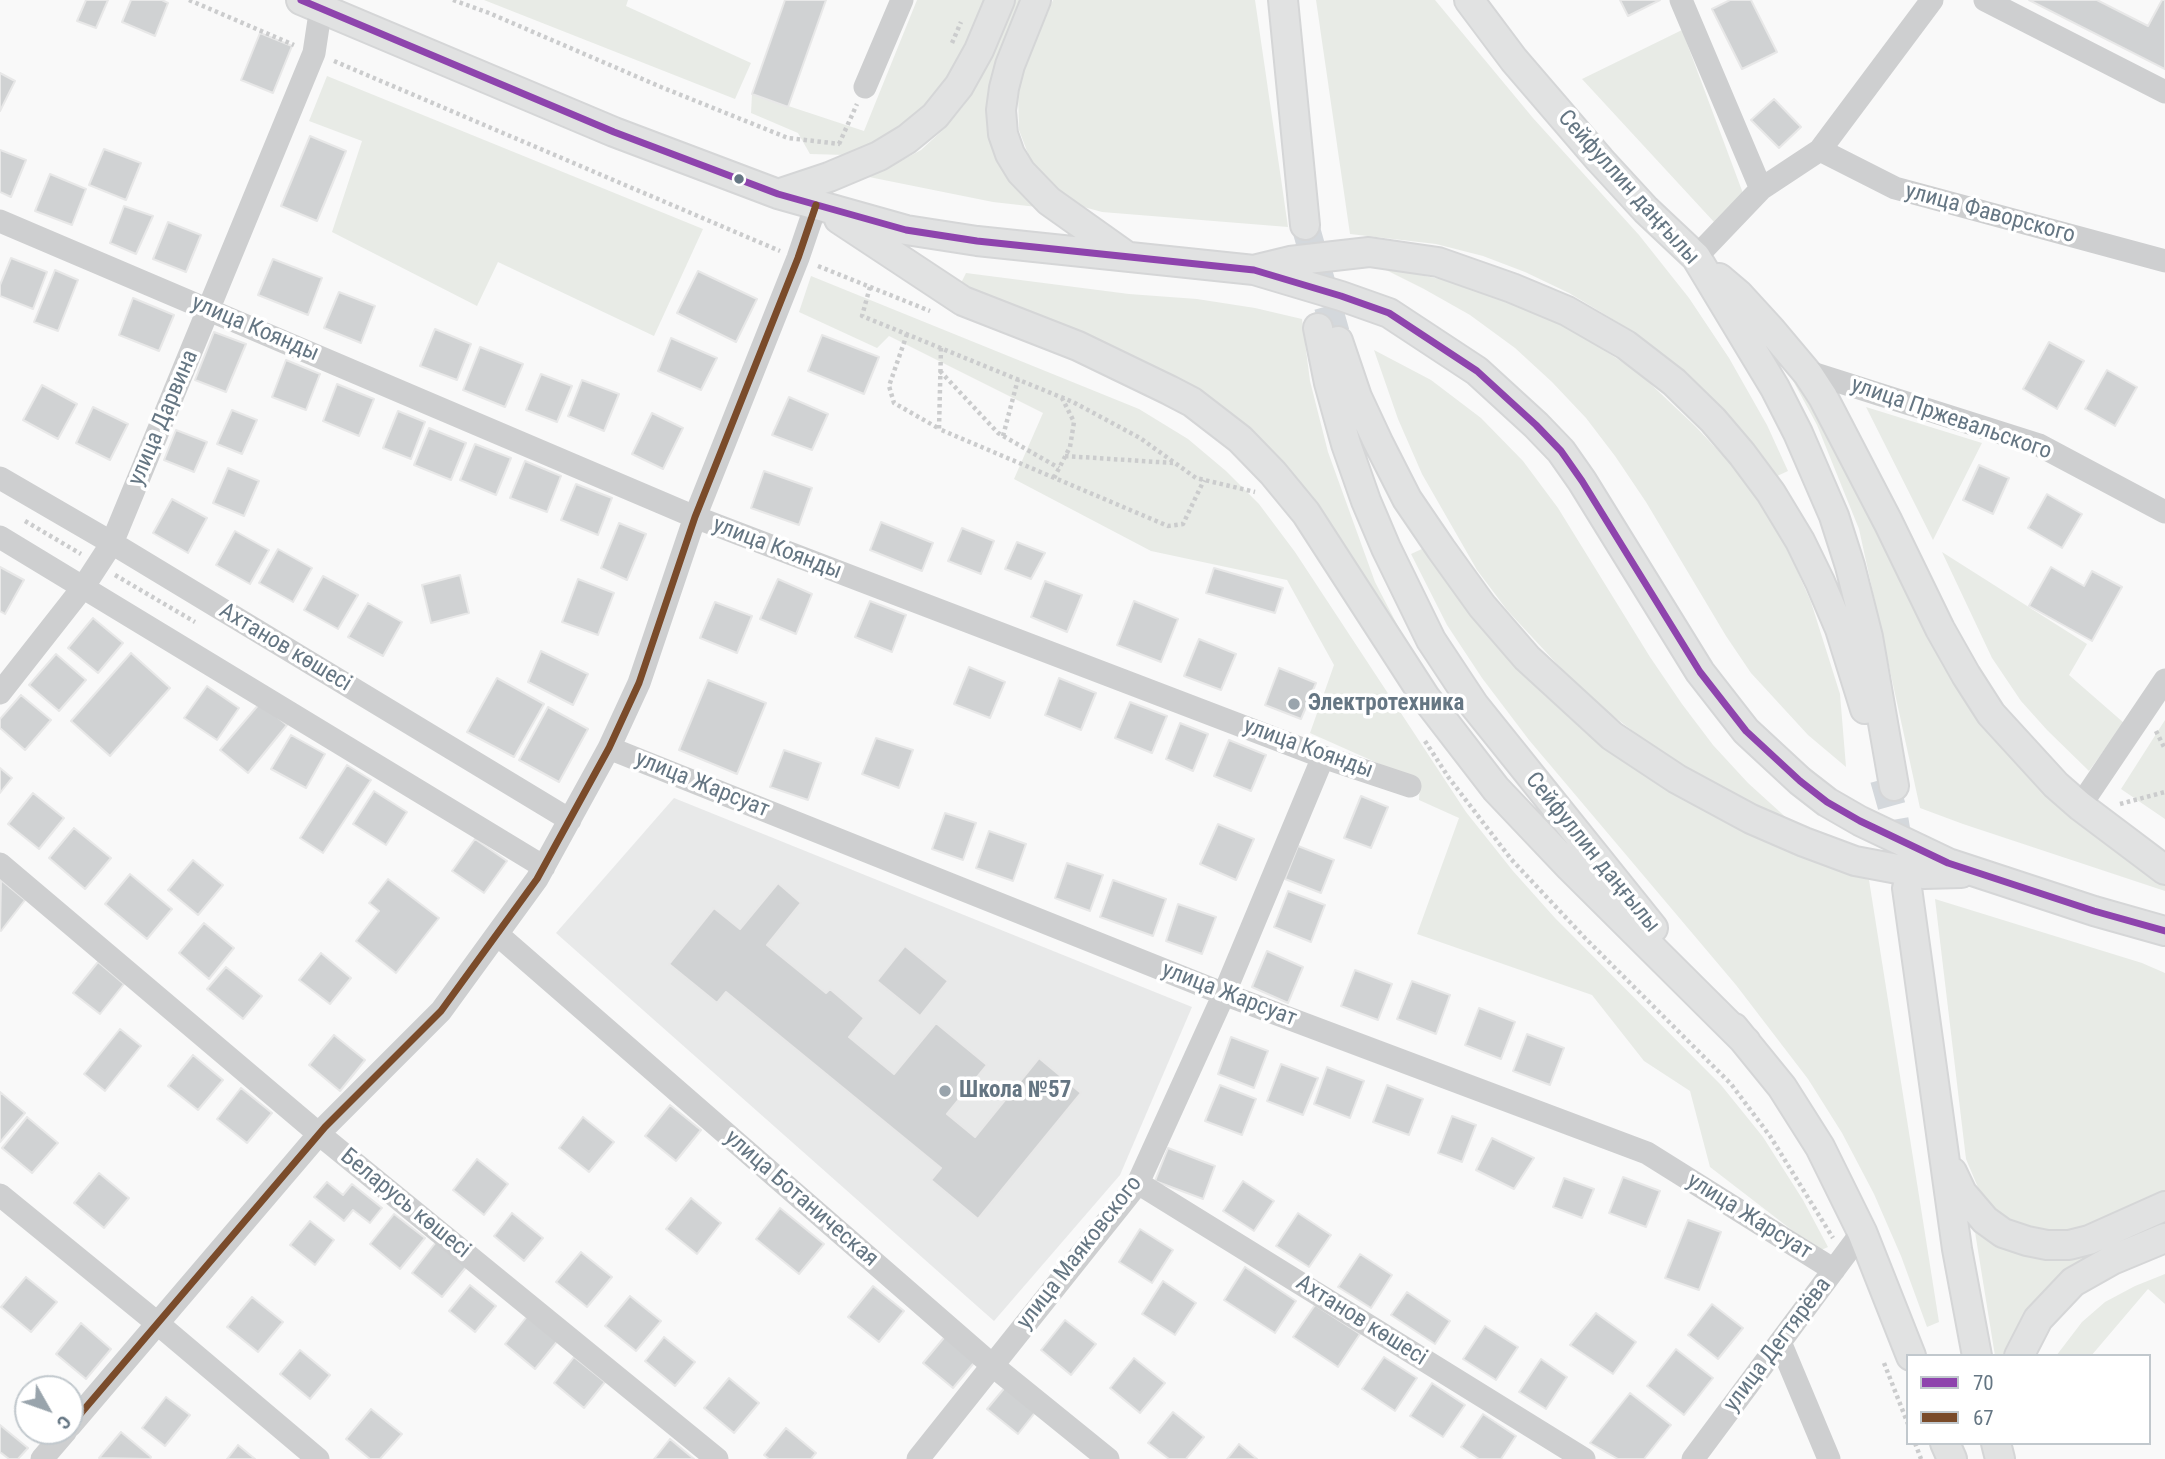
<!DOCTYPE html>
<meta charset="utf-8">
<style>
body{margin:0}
#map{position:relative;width:2165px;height:1459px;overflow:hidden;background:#f9f9f9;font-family:"Roboto Condensed",sans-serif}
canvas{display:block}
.legend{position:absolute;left:1906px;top:1354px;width:245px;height:91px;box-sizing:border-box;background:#fff;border:2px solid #c1c8cd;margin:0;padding:9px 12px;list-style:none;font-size:21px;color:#657683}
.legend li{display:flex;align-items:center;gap:14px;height:35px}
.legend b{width:35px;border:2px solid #c1c8cd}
.north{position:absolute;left:14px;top:1375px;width:70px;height:70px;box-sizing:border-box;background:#fff;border:2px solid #c1c8cd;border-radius:50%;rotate:130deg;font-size:19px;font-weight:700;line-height:28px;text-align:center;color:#657683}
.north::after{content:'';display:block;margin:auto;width:24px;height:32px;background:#99a4ac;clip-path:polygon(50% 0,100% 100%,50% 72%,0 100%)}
</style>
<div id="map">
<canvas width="2165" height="1459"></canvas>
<ul class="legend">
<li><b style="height:9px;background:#8e44ad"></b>70</li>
<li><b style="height:9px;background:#7a4b2a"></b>67</li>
</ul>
<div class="north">С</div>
</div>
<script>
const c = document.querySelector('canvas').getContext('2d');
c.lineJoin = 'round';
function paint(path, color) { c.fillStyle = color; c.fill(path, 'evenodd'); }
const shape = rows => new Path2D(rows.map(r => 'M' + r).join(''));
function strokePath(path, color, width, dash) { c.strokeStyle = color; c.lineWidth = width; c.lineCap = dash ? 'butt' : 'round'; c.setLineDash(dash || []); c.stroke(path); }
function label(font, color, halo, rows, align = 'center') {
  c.font = font + ' "Roboto Condensed",sans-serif'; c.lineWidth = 7; c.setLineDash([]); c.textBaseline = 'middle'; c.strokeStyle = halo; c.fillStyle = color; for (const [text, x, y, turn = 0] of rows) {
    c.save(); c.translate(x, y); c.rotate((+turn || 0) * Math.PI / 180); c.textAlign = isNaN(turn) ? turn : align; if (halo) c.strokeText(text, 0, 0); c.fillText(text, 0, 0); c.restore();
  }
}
const built = shape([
 [674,798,1192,1007,1120,1175,994,1321,556,933]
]);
const green = shape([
 [484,0,628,0,626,6,751,63,735,99],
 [917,0,992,0,957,74,913,126,846,155,810,154,798,133,751,113,752,94,864,131],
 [1015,0,1023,0,993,80,1037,207,993,202,859,175,897,163,921,150,946,127,964,105,981,74],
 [1053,0,1255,0,1288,227,1102,212,1073,204,1050,186,1030,159,1019,130,1018,95,1025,63],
 [1316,0,1435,0,1533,118,1639,235,1689,298,1729,358,1767,425,1788,471,1775,477,1667,360,1619,323,1569,293,1525,272,1483,256,1436,244,1350,234],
 [1682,30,1744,196,1714,222,1582,79],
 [327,76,703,229,654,336,498,262,477,306,332,232,362,141,309,121],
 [1380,267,1445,280,1504,298,1558,322,1601,348,1640,374,1695,426,1729,462,1760,503,1788,550,1811,602,1840,694,1846,767,1808,735,1751,673,1726,636,1646,502,1615,456,1586,418,1552,382,1515,348,1470,315,1424,289],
 [966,273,1129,294,1197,299,1255,308,1302,319,1310,381,1328,452,1375,582,1401,632,1392,635,1256,442,959,287],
 [811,276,1139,409,1188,439,1226,471,1259,504,1295,552,1466,812,1513,871,1555,918,1721,1085,1763,1137,1803,1200,1828,1247,1819,1251,1710,1167,1690,1091,1644,1061,1592,995,1417,934,1459,818,1419,800,1420,782,1310,733,1334,665,1287,580,1151,551,1014,479,1043,413,889,336,877,348,799,312],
 [1374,350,1431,380,1481,418,1523,461,1558,508,1650,657,1682,704,1713,745,1748,783,1791,822,1756,808,1707,781,1647,742,1599,705,1570,678,1507,610,1477,570,1422,474,1398,419],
 [1791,377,1821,418,1955,673,2100,836,2165,884,2165,891,1963,824,1920,808,1859,529,1817,425],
 [1866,407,1982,443,1933,540],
 [1424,548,1460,598,1500,649,1542,693,1589,736,1630,765,1682,799,1735,827,1794,854,1869,880,1939,1322,1927,1327,1901,1256,1874,1194,1842,1133,1808,1079,1736,985,1529,740,1482,678,1447,625,1411,554],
 [1942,552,2087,644,2069,675,2124,723,2089,771,2047,730,2021,701,1992,658],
 [2165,720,2165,819,2121,789],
 [1935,899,2142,963,2165,973,2165,1192,2083,1227,2062,1232,2038,1231,2016,1225,1998,1212,1982,1197,1966,1159],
 [1975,1232,1996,1247,2021,1255,2046,1259,2076,1258,2141,1240,2009,1356,1995,1356],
 [2165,1274,2165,1304,2148,1289,2091,1356,2056,1356,2082,1322,2105,1302,2135,1286]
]);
const building = shape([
 [86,0,108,0,96,28,77,21,86,0],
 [131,0,162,0,168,3,155,36,122,22,131,0],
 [785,0,826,0,788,107,752,94,785,0],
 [1620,0,1660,0,1628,16,1620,0],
 [1730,0,1751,0,1777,52,1742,69,1712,9,1730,0],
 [2029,0,2097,0,2148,26,2162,0,2165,0,2165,69,2029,0],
 [260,33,292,46,273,93,241,80,260,33],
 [0,73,15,81,0,111,0,73],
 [1774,99,1801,127,1779,148,1751,120,1774,99],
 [310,136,346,151,317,221,281,206,310,136],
 [104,149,141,163,126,200,89,185,104,149],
 [0,150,26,160,11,197,0,192,0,150],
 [50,174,86,189,72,225,35,211,50,174],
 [124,206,153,216,136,254,110,243,124,206],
 [168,222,201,235,186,272,153,259,168,222],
 [11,258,47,272,33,309,0,296,0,285,11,258],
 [273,259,322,278,308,315,258,295,273,259],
 [55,270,78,280,58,331,34,322,55,270],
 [698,271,757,299,736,342,677,313,698,271],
 [339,292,375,306,361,343,324,328,339,292],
 [133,298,174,315,159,351,119,335,133,298],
 [435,329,471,344,457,380,420,366,435,329],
 [214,332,246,344,226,392,195,380,214,332],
 [822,335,879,357,864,394,808,371,822,335],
 [671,338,717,358,701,390,658,371,671,338],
 [2049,342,2084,361,2057,409,2023,389,2049,342],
 [480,347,523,364,505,407,463,390,480,347],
 [286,360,320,374,306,410,272,397,286,360],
 [2107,370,2137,387,2115,426,2085,409,2107,370],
 [541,374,572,386,557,422,526,410,541,374],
 [582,380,619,394,604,431,568,416,582,380],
 [337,384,374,399,359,436,323,421,337,384],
 [42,385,77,404,58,439,23,420,42,385],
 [789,397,828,414,812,450,772,435,789,397],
 [93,407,128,424,110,460,76,443,93,407],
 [232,410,257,420,242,454,217,444,232,410],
 [398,411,425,422,411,459,383,448,398,411],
 [652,413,683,428,663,469,632,454,652,413],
 [429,428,466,443,451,480,414,465,429,428],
 [176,430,207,442,194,472,164,460,176,430],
 [475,444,511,458,496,495,460,480,475,444],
 [525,461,561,476,547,512,510,498,525,461],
 [1979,465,2009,478,1993,514,1963,500,1979,465],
 [228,468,259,481,244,516,213,503,228,468],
 [764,471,812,488,799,525,751,508,764,471],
 [576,484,612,498,598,535,561,520,576,484],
 [2047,494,2082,514,2062,548,2028,528,2047,494],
 [172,499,207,518,188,553,153,533,172,499],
 [881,522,933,543,922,571,870,550,881,522],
 [619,523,646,534,627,580,601,568,619,523],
 [962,528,994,541,981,574,948,561,962,528],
 [235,531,269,550,250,584,216,565,235,531],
 [1017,542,1045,553,1031,579,1005,569,1017,542],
 [278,549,312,568,293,602,259,583,278,549],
 [0,567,24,580,5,614,0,611,0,567],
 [2051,567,2084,586,2092,571,2122,587,2092,641,2029,606,2051,567],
 [1214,568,1283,588,1275,613,1206,593,1214,568],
 [460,575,469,613,431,623,422,585,460,575],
 [323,576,358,595,338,629,304,610,323,576],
 [578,579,614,593,598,635,562,622,578,579],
 [778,579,812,594,796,634,760,619,778,579],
 [1045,581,1082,595,1067,632,1031,617,1045,581],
 [870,601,906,615,892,652,855,637,870,601],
 [1134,601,1178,619,1161,662,1117,645,1134,601],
 [715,602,752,616,737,653,700,638,715,602],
 [368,603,402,622,383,656,348,637,368,603],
 [93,618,123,643,98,673,68,648,93,618],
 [1199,639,1236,654,1221,690,1184,676,1199,639],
 [541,651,588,674,573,705,528,682,541,651],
 [131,653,170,688,110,756,71,721,131,653],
 [56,654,86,680,59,711,29,685,56,654],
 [969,667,1005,682,990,718,954,704,969,667],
 [1279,668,1316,683,1301,719,1265,705,1279,668],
 [497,678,544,704,514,757,467,732,497,678],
 [1059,678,1096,693,1081,730,1045,715,1059,678],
 [708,680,766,703,737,774,679,750,708,680],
 [207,686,239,708,217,740,184,718,207,686],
 [21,695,51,720,25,750,0,728,0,719,21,695],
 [1130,702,1167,716,1152,753,1115,738,1130,702],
 [260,703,287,725,248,773,220,750,260,703],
 [548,707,588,729,559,782,519,760,548,707],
 [1180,723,1208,734,1193,771,1166,759,1180,723],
 [291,735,325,754,306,788,271,769,291,735],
 [876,738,913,750,899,788,862,774,876,738],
 [1229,740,1266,755,1251,791,1214,776,1229,740],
 [784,750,821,763,808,800,770,787,784,750],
 [347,765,371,780,323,853,300,838,347,765],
 [0,768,12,778,0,793,0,768],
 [374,791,407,812,386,845,353,824,374,791],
 [33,793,64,818,39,849,8,824,33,793],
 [1361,796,1388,807,1371,848,1344,838,1361,796],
 [945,813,976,823,963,860,932,849,945,813],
 [1218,824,1254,839,1236,880,1200,864,1218,824],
 [74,828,111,858,85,889,49,858,74,828],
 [989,831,1026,844,1013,881,976,868,989,831],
 [475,839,507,861,484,893,452,871,475,839],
 [1298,846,1334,860,1321,893,1285,879,1298,846],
 [193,860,223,885,198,915,168,890,193,860],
 [1067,863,1103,875,1090,911,1055,898,1067,863],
 [130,874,172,909,147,939,105,904,130,874],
 [388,879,439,918,396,973,356,941,379,911,369,903,388,879],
 [1,880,25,900,1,931,0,930,1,880],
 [1113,880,1166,899,1153,936,1100,917,1113,880],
 [778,883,801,903,767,945,826,993,830,989,864,1018,849,1037,894,1074,936,1023,987,1065,947,1114,975,1137,1039,1058,1081,1093,978,1219,931,1180,941,1168,726,992,717,1003,669,964,714,908,740,929,778,883],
 [1288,891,1325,905,1311,942,1274,927,1288,891],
 [1178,904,1216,917,1202,954,1166,941,1178,904],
 [204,923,234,948,209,979,179,953,204,923],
 [905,946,948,981,920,1016,877,981,905,946],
 [1267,951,1303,967,1288,1003,1252,987,1267,951],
 [321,953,351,978,330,1004,299,980,321,953],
 [98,962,124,984,100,1014,73,993,98,962],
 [226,967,262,996,243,1019,207,989,226,967],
 [1355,970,1392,984,1378,1020,1341,1006,1355,970],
 [1412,981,1450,995,1436,1034,1397,1019,1412,981],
 [1479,1008,1515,1022,1501,1059,1465,1045,1479,1008],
 [120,1029,141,1046,105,1091,84,1074,120,1029],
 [1527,1034,1564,1048,1550,1085,1513,1071,1527,1034],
 [334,1035,365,1060,340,1091,309,1065,334,1035],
 [1231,1037,1268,1051,1254,1088,1218,1074,1231,1037],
 [193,1055,223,1080,198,1110,168,1086,193,1055],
 [1281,1064,1318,1078,1303,1115,1267,1101,1281,1064],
 [1327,1067,1364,1081,1350,1118,1314,1104,1327,1067],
 [1220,1085,1256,1099,1242,1135,1205,1121,1220,1085],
 [1387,1085,1423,1099,1409,1135,1373,1122,1387,1085],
 [241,1088,272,1113,247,1143,217,1119,241,1088],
 [0,1092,25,1113,0,1142,0,1092],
 [670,1105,701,1130,676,1161,645,1136,670,1105],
 [1452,1116,1476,1125,1462,1162,1438,1153,1452,1116],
 [27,1117,58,1143,32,1173,2,1148,27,1117],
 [583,1117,614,1142,589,1172,559,1148,583,1117],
 [1492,1138,1534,1158,1514,1189,1476,1170,1492,1138],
 [1168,1148,1215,1166,1203,1199,1155,1181,1168,1148],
 [477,1159,508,1184,484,1215,453,1190,477,1159],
 [99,1173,129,1198,104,1228,74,1203,99,1173],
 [1623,1177,1660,1191,1646,1227,1609,1213,1623,1177],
 [1564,1178,1594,1189,1582,1218,1553,1207,1564,1178],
 [1243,1181,1274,1201,1254,1231,1223,1211,1243,1181],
 [327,1182,343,1195,352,1184,382,1208,370,1223,353,1210,344,1221,314,1197,327,1182],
 [691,1198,721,1223,697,1254,666,1229,691,1198],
 [780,1208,824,1244,799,1274,756,1239,780,1208],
 [512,1213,543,1238,524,1261,494,1236,512,1213],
 [1298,1213,1331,1235,1309,1267,1276,1246,1298,1213],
 [394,1214,425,1238,400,1269,370,1244,394,1214],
 [1688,1220,1721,1232,1699,1290,1665,1278,1688,1220],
 [310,1221,334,1240,315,1265,290,1245,310,1221],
 [1140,1229,1173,1250,1152,1283,1119,1262,1140,1229],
 [436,1242,467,1266,442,1297,412,1273,436,1242],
 [581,1252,612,1277,587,1307,556,1282,581,1252],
 [1360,1254,1392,1275,1371,1308,1338,1287,1360,1254],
 [1245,1267,1296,1301,1275,1333,1224,1300,1245,1267],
 [26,1277,57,1302,31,1332,1,1307,26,1277],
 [1163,1281,1196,1303,1175,1335,1142,1314,1163,1281],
 [470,1285,496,1306,475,1332,449,1311,470,1285],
 [873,1286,904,1311,879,1342,848,1317,873,1286],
 [1407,1292,1450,1321,1435,1344,1391,1315,1407,1292],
 [630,1296,661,1321,636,1351,605,1326,630,1296],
 [252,1297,283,1322,258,1352,227,1327,252,1297],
 [1712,1304,1743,1328,1718,1359,1688,1335,1712,1304],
 [1315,1305,1360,1334,1338,1367,1293,1337,1315,1305],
 [1596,1313,1636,1342,1613,1374,1570,1345,1596,1313],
 [529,1314,560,1338,535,1369,505,1344,529,1314],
 [1065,1320,1096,1344,1071,1375,1041,1350,1065,1320],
 [81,1323,111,1349,86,1379,56,1354,81,1323],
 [1485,1326,1518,1347,1496,1380,1463,1359,1485,1326],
 [948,1333,978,1358,953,1388,923,1363,948,1333],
 [664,1337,695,1362,675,1386,645,1361,664,1337],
 [1676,1349,1713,1378,1684,1415,1647,1386,1676,1349],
 [300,1350,330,1375,310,1399,280,1374,300,1350],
 [574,1357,605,1382,584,1408,554,1383,574,1357],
 [1384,1357,1417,1378,1395,1411,1362,1389,1384,1357],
 [1134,1358,1165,1383,1140,1413,1110,1388,1134,1358],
 [1541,1359,1567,1377,1546,1409,1519,1392,1541,1359],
 [729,1378,759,1403,734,1433,704,1408,729,1378],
 [1432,1383,1465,1405,1443,1437,1410,1416,1432,1383],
 [1007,1385,1037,1410,1018,1434,987,1409,1007,1385],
 [1630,1393,1671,1425,1644,1459,1618,1459,1590,1443,1630,1393],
 [166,1397,190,1415,165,1446,142,1428,166,1397],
 [371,1409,402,1434,380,1459,370,1459,346,1439,371,1409],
 [1173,1412,1204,1437,1186,1459,1169,1459,1148,1443,1173,1412],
 [1483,1414,1516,1436,1501,1459,1479,1459,1461,1447,1483,1414],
 [0,1425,28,1448,18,1459,9,1459,0,1452,0,1425],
 [786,1428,816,1453,811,1459,769,1459,764,1455,786,1428],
 [121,1432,151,1457,150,1459,99,1458,121,1432],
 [670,1439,694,1459,654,1459,670,1439],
 [1239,1444,1257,1459,1227,1459,1239,1444],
 [238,1445,255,1459,227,1459,238,1445]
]);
const majorTunnel = shape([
 [1305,225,1338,341],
 [1884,779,1893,811,1901,858]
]);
const path = shape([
 [189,0,294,45],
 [453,0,489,13,661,87,788,138,840,144],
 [952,43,961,22],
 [334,61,780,251],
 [839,144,857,104],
 [818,266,930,311],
 [870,287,862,316,1073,402,1140,438,1196,478,1255,492],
 [907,334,889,386,894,403,938,428],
 [941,348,939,429,1168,526,1183,524,1204,480],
 [940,371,998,433,1059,468],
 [1003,436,1018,379],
 [1065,456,1173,463],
 [1054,478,1070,447,1074,422,1062,398],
 [25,521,81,554],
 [115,575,195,622],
 [2156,731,2165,749],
 [1425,741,1449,778,1511,859,1585,938,1731,1084,1770,1136,1833,1238],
 [2120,804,2165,792],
 [1884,1363,1908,1424],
 [1915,1443,1921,1459]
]);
const minor = shape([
 [1681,0,1761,189],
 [1985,0,2165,92],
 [865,87,902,0],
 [1820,150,1895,188,2165,261],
 [0,221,695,517,1323,757,1410,786],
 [1696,257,1761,189,1820,150,1932,0],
 [1808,374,1812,373,2039,445,2165,512],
 [0,478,112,543,570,820],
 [0,537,544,867],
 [0,693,84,586,112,543,314,53,322,0],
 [609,748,1224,994,1647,1153,1834,1270],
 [2080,806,2165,680],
 [0,864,319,1134,717,1459],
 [498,935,992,1365,1108,1459],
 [1138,1183,1584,1459],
 [0,1195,157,1323,318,1459],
 [1780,1342,1829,1459],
 [70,1426,325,1127,441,1011,537,879,609,748,639,683,695,517,798,258,816,205],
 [42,1459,66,1431],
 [918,1459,1138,1183,1224,994,1323,757],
 [1693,1459,1862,1232]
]);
const major = shape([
 [301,0,614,132,778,194,906,230,977,241,1254,270,1341,296,1389,313,1477,371,1536,425,1561,451,1582,481,1700,672,1746,731,1800,781,1827,802,1860,821,1948,863,2094,911,2165,931],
 [1036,0,1010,65,1004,88,1001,110,1003,134,1010,154,1021,172,1049,201,1125,255],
 [1283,0,1305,225],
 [1469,0,1514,60,1600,160,1646,210,1696,257,1775,388,1798,433,1834,516,1850,566,1868,637,1894,786],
 [778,194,829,177,879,156,907,139,935,116,959,86,979,50,1000,0],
 [839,219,963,301,1078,346,1169,390,1192,402,1240,439,1273,473,1306,513,1425,697,1496,789,1570,867,1746,1042],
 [1257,269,1290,261,1369,252,1438,262,1512,288,1567,311,1626,345,1674,382,1713,420,1742,454,1771,493,1800,541,1820,582,1840,629,1865,709],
 [1719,278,1739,295,1771,330,1808,374,1823,397,1888,522,1940,629,1966,675,1991,714,2056,785,2080,806,2165,870],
 [1318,328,1329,383,1346,444,1366,501,1386,548,1431,640,1474,705,1653,928],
 [1338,341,1357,397,1378,442,1407,499,1441,549,1482,606,1527,658,1612,736,1677,779,1751,819,1804,842,1855,861,1924,874,1961,873],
 [1907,888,1957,1249,1977,1356],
 [1734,1028,1782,1087,1820,1147,1862,1232,1911,1356],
 [1952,1172,1962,1193,1985,1220,2003,1233,2027,1241,2047,1245,2069,1245,2089,1240,2165,1206],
 [2019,1356,2038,1319,2073,1282,2112,1260,2165,1238],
 [1945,1443,1952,1459],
 [1996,1443,2000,1459]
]);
const bus1 = shape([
 [301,0,614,132,778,194,906,230,977,241,1254,270,1341,296,1389,313,1477,371,1536,425,1561,451,1582,481,1700,672,1746,731,1800,781,1827,802,1860,821,1948,863,2094,911,2165,931]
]);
const bus2 = shape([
 [70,1426,325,1127,441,1011,537,879,609,748,639,683,695,517,798,258,816,205]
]);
const markers = [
 [739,179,6,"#657683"],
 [1294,704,7,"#99a4ac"],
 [945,1091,7,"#99a4ac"]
];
const streetNames = [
 ["Сейфуллин даңғылы",1628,188,48],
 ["улица Фаворского",1990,214,15],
 ["улица Коянды",255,329,23],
 ["улица Дарвина",164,418,-67],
 ["улица Пржевальского",1951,419,19],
 ["улица Коянды",777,549,21],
 ["Ахтанов көшесі",285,648,31],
 ["улица Коянды",1308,749,20],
 ["улица Жарсуат",702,785,22],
 ["Сейфуллин даңғылы",1592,853,51],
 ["улица Жарсуат",1229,995,21],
 ["улица Ботаническая",801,1199,41],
 ["Беларусь көшесі",405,1204,39],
 ["улица Жарсуат",1749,1217,32],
 ["улица Маяковского",1080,1253,-52],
 ["Ахтанов көшесі",1361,1321,32],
 ["улица Дегтярёва",1778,1345,-53]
];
const poiNames = [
 ["Электротехника",1308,704],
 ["Школа №57",959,1091]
];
paint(built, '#e8e9e9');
paint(green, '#e8ebe6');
paint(building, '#d0d2d3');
strokePath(building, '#e8e8e8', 2);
strokePath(majorTunnel, '#d4d8dc', 28, [28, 14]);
strokePath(major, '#d5d6d7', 32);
strokePath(path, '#cbcccd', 4.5, [3.5, 3.5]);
strokePath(minor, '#cecfd0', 23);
strokePath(major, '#e1e2e2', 28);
strokePath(bus1, '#8e44ad', 7);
strokePath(bus2, '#7a4b2a', 7);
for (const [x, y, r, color] of markers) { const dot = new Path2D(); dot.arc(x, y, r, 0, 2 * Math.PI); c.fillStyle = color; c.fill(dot); strokePath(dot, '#fff', 2.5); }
label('23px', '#657683', '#fff', streetNames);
label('bold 23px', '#657683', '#fff', poiNames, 'left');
</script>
